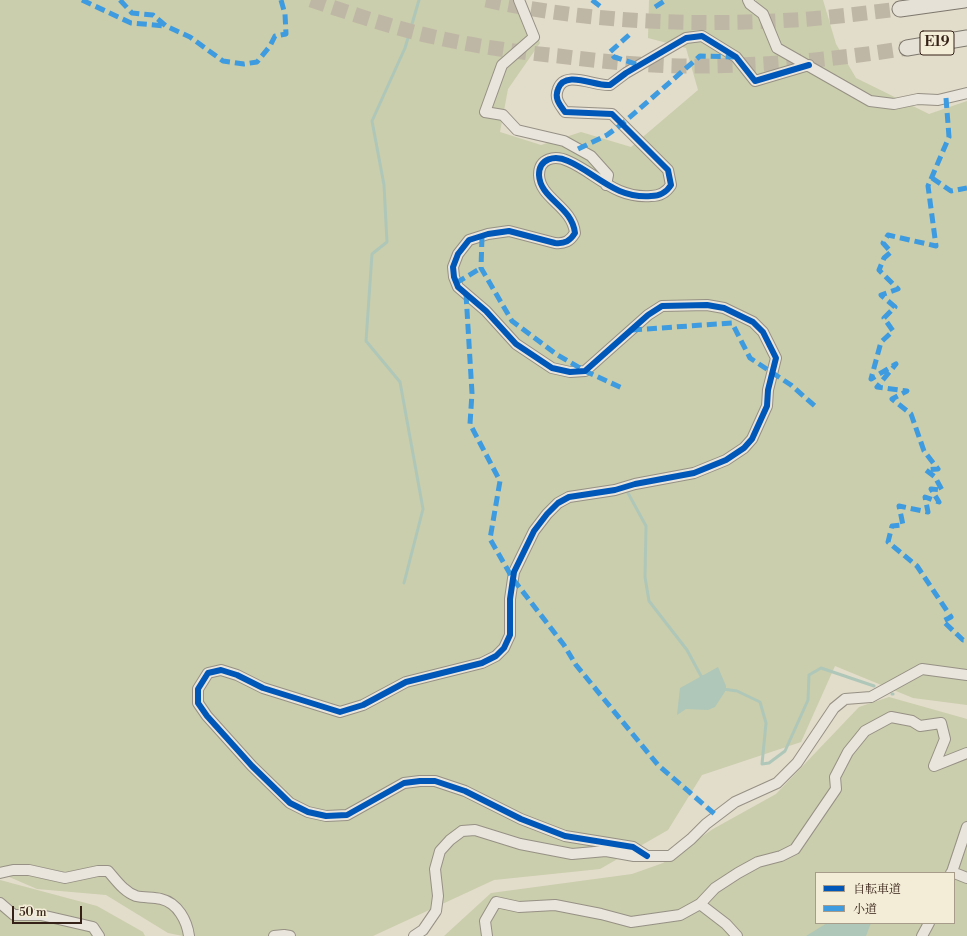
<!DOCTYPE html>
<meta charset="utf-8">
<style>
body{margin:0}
#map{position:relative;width:967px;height:936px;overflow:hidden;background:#e2dcca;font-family:"Libre Bodoni","Noto Serif JP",serif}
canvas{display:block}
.legend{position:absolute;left:815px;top:872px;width:140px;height:52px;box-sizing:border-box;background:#f3ecd6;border:1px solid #a79b8a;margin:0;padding:5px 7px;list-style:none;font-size:12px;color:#352117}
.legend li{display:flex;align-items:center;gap:8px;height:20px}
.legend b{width:20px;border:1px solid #a79b8a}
.scale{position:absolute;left:12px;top:906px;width:70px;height:18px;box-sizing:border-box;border:2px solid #352117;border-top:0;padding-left:5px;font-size:12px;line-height:14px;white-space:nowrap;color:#352117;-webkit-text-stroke:3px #f3ecd6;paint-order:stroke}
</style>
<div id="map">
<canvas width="967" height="936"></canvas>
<ul class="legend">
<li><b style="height:5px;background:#0057b8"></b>自転車道</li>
<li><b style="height:5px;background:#3e9bdf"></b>小道</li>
</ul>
<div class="scale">50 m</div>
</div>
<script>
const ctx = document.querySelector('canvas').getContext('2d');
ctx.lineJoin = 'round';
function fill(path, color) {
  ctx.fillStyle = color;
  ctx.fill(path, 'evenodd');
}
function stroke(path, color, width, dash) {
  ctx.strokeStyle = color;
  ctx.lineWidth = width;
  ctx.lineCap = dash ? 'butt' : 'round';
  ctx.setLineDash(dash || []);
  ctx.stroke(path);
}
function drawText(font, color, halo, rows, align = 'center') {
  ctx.font = font + ' "Libre Bodoni",serif';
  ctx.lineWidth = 3;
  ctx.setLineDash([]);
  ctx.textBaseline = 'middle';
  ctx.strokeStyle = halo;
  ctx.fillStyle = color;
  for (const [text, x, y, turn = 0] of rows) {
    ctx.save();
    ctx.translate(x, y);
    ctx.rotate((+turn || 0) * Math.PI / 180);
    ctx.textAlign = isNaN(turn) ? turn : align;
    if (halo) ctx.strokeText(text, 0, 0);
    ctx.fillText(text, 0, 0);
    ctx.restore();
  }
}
const green = new Path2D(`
 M0 0H523L540 43 508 89 500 132 541 145 581 132 631 147 698 90 686 48 648 38 649 0H823L836 44 856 78 929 114 967 101V705L913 698 835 666 801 742 702 775 668 830 600 869 494 880 373 936H183L168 933 106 895 37 889 0 873Z
 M889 697 967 719V936H444L491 893 632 874 663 863 713 829 776 794 859 707ZM816 873H954V923H816Z
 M0 880 97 906 143 932 145 936H0Z`);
const water = new Path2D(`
 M718 667 726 686V690L715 707 708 710 686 709 677 715 680 688Z
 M827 923H871L866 936H806Z`);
const stream = new Path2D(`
 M628 493 646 526 645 577 649 601 687 650 701 676 704 678
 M404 583 423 509 400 382 366 341 372 254 387 242 384 185 372 121 405 48 419 0
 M723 689 737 691 760 702 766 723 762 764 769 763 785 751 808 700 809 675 821 668 874 686
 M892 694H893`);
const highwayTunnel = new Path2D(`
 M311 0C353 14 396 29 439 38 479 47 519 52 559 56 607 62 656 67 705 66 773 65 840 59 907 48
 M486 0C586 22 692 26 794 20 829 18 864 13 900 9`);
const minor = new Path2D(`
 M519 0 534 37 502 65 485 112 503 115 517 130 564 141 591 156 608 175 606 185
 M748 0 750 4 763 14 777 48 870 101 894 104 918 99 938 100 967 93
 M647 856 633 847 565 836 521 819 465 791 435 781H420L404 783 347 815 326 816 308 812 290 803 252 766 207 716 198 703V689L208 673 221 670 237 675 263 688 340 712 363 705 406 682 482 663 496 656 504 648 510 635V599L514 572 534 531 547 514 558 503 569 497 615 490 635 484 694 473 726 460 744 448 752 439 767 406 768 390 776 358 763 332 753 322 724 308 707 305 662 306 648 315 585 371 570 372 552 368 516 344 486 311 458 287 454 277 453 267 458 254 469 240 488 234 509 231 555 243C565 244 570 241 575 233 572 206 540 199 539 175 539 158 555 155 568 161 596 173 615 199 651 196 659 196 666 193 671 185L668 170 612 114 565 112C560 105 554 99 558 89 565 69 596 87 610 85L626 73 686 38 702 36 736 57 755 81 809 65
 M952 872 967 827
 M0 873 13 870H29L65 878 98 871H108C116 880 124 892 136 896 144 898 153 897 161 899 178 903 187 921 189 936
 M951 873 952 872 967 878
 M0 903 14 915H41L93 927 99 936
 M700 904 715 888 738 873 758 862 781 856 795 849 836 789 835 777 848 752 865 731 891 717 912 721 920 726 941 723 945 739 934 766 967 753
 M274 936 284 935 290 936
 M414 936 423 930 436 911 438 896 435 869 440 851 450 840 462 831 475 830 520 844 572 854 606 851 634 856H670L691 839 706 824 735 802 777 783 797 763 834 708 845 699 871 697 922 669 967 675
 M487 936 485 921 496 902 519 907 555 905 601 914 631 922 680 915 700 904 726 924 737 936
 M922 936 929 923`);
const highway = new Path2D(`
 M900 9 964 0
 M907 48 967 38`);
const quiet = new Path2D(`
 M82 0 131 23 166 26
 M120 0 132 13 153 15 166 26 190 37 223 61 244 64 257 62 270 46 275 36 286 34 285 14 281 0
 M592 0 601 7
 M655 7 666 0
 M629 35 610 52 614 57 639 65
 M946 98 949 137 928 186 936 246 888 235 883 243 891 252 884 258 879 270 898 289 881 295 895 307 884 318 893 331 881 342 871 379 896 364 877 387 907 391 892 399 911 414 924 451 938 469 926 470 935 477 942 490 931 489 939 502 925 497 928 512 899 506 903 525 892 526 888 542 917 566 951 617 943 621 963 640H967
 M578 149 607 135 622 124 700 56 734 57
 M932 178 951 191 967 188
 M482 237 481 268 512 321 556 354 585 371 624 389
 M456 283 481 268
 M466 294 472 393 470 424 500 481 490 539 513 579 564 645 576 665 658 765 717 816
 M632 330 732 323 750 358 791 385 816 407`);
const cycleway = new Path2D(`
 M647 856 633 847 565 836 521 819 465 791 435 781H420L404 783 347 815 326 816 308 812 290 803 252 766 207 716 198 703V689L208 673 221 670 237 675 263 688 340 712 363 705 406 682 482 663 496 656 504 648 510 635V599L514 572 534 531 547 514 558 503 569 497 615 490 635 484 694 473 726 460 744 448 752 439 767 406 768 390 776 358 763 332 753 322 724 308 707 305 662 306 648 315 585 371 570 372 552 368 516 344 486 311 458 287 454 277 453 267 458 254 469 240 488 234 509 231 555 243C565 244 570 241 575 233 572 206 540 199 539 175 539 158 555 155 568 161 596 173 615 199 651 196 659 196 666 193 671 185L668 170 612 114 565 112C560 105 554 99 558 89 565 69 596 87 610 85L626 73 686 38 702 36 736 57 755 81 809 65`);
const shields = [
 [937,43,34]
];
const shieldNames = [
 ["E19",937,43]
];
fill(green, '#caceac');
fill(water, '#afc7b9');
stroke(stream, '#afc7b9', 3);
stroke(highwayTunnel, '#bfb7a6', 15, [15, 8]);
stroke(minor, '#969085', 12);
stroke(highway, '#7d776d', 17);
stroke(minor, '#e9e5dc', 10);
stroke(highway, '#e5e1d6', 15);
stroke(quiet, '#3e9bdf', 5, [10, 5]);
stroke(cycleway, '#0057b8', 6);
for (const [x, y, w] of shields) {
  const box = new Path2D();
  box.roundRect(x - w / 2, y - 12, w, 24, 3);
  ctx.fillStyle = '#f3ecd6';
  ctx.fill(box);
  stroke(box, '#352117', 1);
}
drawText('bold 14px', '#352117', null, shieldNames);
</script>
